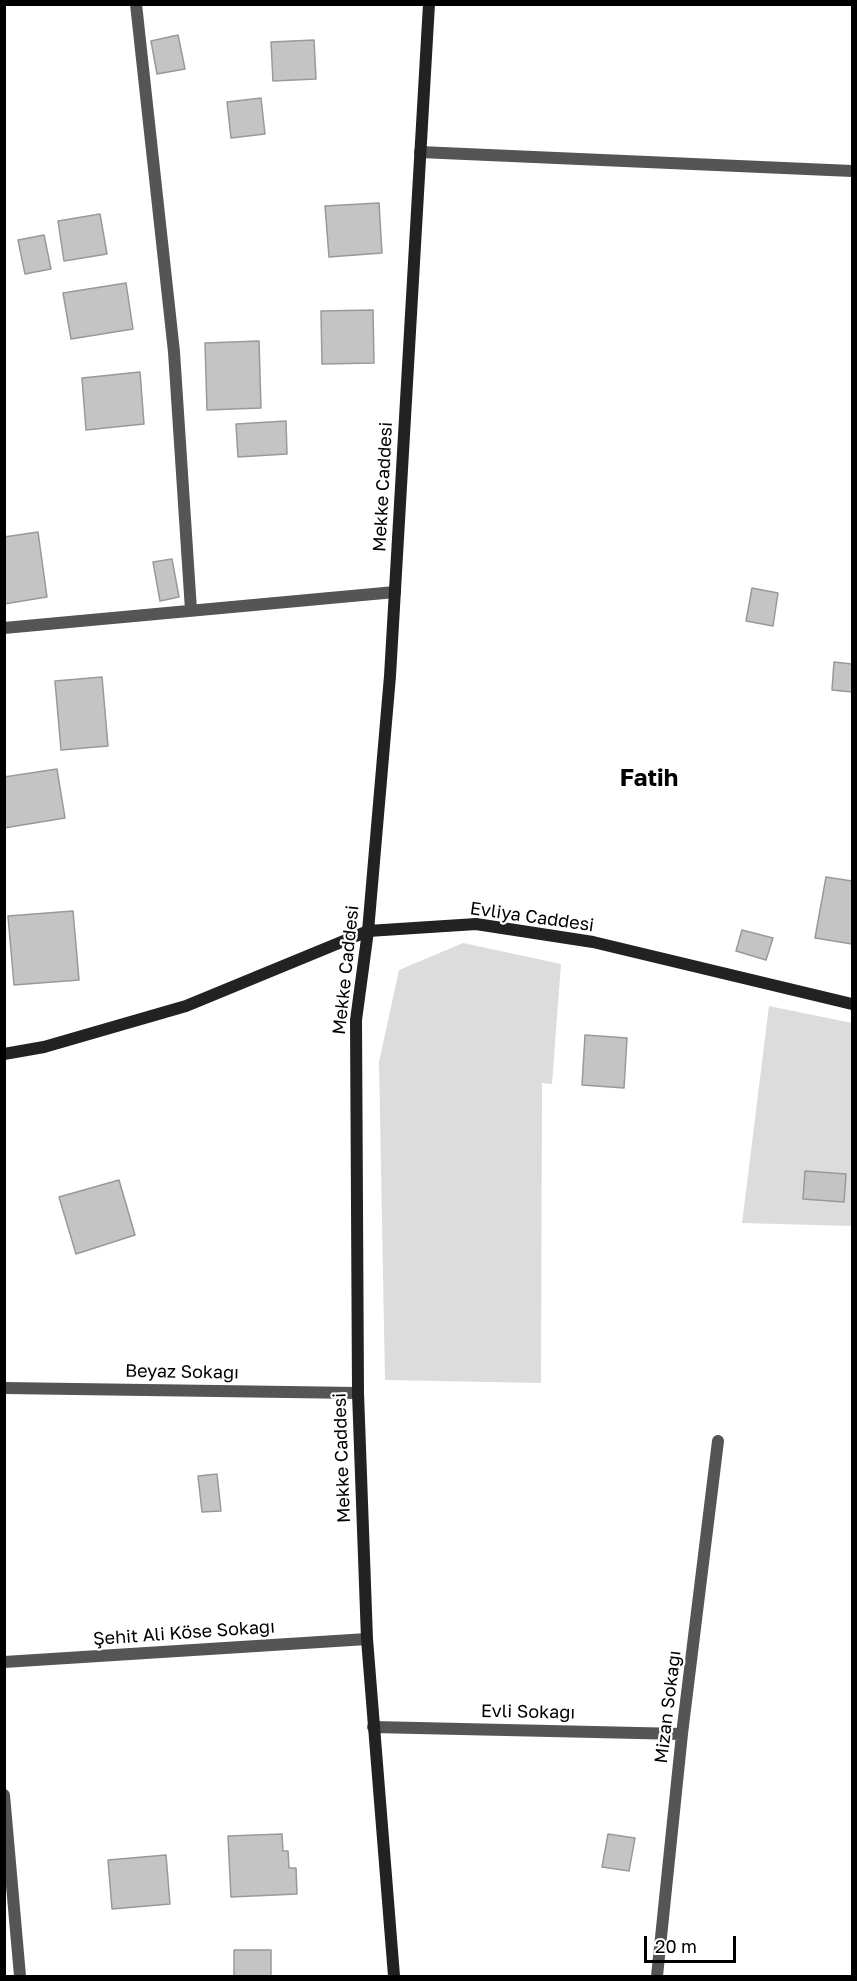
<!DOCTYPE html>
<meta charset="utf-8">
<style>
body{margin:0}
#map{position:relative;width:857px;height:1981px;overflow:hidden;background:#fff;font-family:"Golos Text",sans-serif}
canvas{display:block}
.frame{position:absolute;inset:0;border:6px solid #000;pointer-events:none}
.scale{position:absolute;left:644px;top:1936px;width:92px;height:27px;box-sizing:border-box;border:3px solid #000;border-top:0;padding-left:8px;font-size:18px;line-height:21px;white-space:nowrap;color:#000;-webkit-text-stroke:4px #fff;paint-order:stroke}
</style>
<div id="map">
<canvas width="857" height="1981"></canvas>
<div class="frame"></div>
<div class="scale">20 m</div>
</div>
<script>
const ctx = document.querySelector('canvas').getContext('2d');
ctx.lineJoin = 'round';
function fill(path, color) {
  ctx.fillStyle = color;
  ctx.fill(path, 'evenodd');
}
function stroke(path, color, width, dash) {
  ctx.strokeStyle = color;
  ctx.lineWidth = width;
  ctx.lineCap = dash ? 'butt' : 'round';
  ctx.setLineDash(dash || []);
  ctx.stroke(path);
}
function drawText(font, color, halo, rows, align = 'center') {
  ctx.font = font + ' "Golos Text",sans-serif';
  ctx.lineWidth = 4.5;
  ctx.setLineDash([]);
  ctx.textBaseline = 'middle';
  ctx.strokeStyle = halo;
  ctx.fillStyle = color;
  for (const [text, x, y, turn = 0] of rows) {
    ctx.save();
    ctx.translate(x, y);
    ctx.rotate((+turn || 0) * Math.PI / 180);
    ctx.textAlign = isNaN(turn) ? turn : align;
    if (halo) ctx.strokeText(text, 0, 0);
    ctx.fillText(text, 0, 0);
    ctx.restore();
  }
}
const green = new Path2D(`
 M463 943 561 964 552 1084 542 1083 541 1383 385 1380 379 1062 399 970Z
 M769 1006 852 1023V1226L742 1223Z`);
const building = new Path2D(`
 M178 35 185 69 157 74 151 41Z
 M314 40 316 79 273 81 271 42Z
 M261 98 265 134 231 138 227 102Z
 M379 203 382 253 329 257 325 206Z
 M100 214 107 254 64 261 58 221Z
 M44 235 51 269 25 274 18 240Z
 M126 283 133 329 71 339 63 293Z
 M373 310 374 363 322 364 321 311Z
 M259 341 261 408 207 410 205 343Z
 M140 372 144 424 86 430 82 378Z
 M286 421 287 454 238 457 236 424Z
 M38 532 47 597 4 604V537Z
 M172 559 179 597 160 601 153 562Z
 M752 588 778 593 773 626 746 621Z
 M834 662 852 664V692L832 690Z
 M102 677 108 746 61 750 55 681Z
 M57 769 65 818 4 828V777Z
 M826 877 852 881V944L815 938Z
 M73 911 79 980 14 985 8 916Z
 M742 930 773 938 766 960 736 951Z
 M585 1035 627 1038 624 1088 582 1085Z
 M805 1171 846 1174 844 1202 803 1199Z
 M119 1180 135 1235 76 1254 59 1197Z
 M217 1474 221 1511 202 1512 198 1476Z
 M282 1834 283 1851H288L289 1868H296L297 1894 231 1897 228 1836Z
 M608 1834 635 1838 629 1871 602 1867Z
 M166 1855 170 1904 112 1909 108 1860Z
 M234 1950H271V1976H234Z`);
const street = new Path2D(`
 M136 4 174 352 191 610
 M420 152 852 171
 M4 628 395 592
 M4 1388 358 1393
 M4 1662 367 1639
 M373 1727 682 1734
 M4 1795 20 1976
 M657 1976 682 1734 718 1441`);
const secondary = new Path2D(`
 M4 1054 44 1047 186 1006 368 931 476 924 593 942 852 1004
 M394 1976 367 1639 358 1393 356 1020 368 931 390 676 429 4`);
const streetNames = [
 ["Mekke Caddesi",383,487,-87],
 ["Evliya Caddesi",532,917,8],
 ["Mekke Caddesi",346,970,-84],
 ["Beyaz Sokağı",182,1372,1],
 ["Mekke Caddesi",342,1458,-92],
 ["Şehit Ali Köse Sokağı",184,1633,-4],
 ["Mizan Sokağı",668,1707,-83],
 ["Evli Sokağı",528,1712,1]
];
const districtNames = [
 ["Fatih",649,778]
];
fill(green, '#dcdcdc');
fill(building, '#c4c4c4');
stroke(building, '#999', 1.5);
stroke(street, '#555', 12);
stroke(secondary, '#222', 12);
drawText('18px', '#000', '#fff', streetNames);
drawText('bold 24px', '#000', '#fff', districtNames);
</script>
